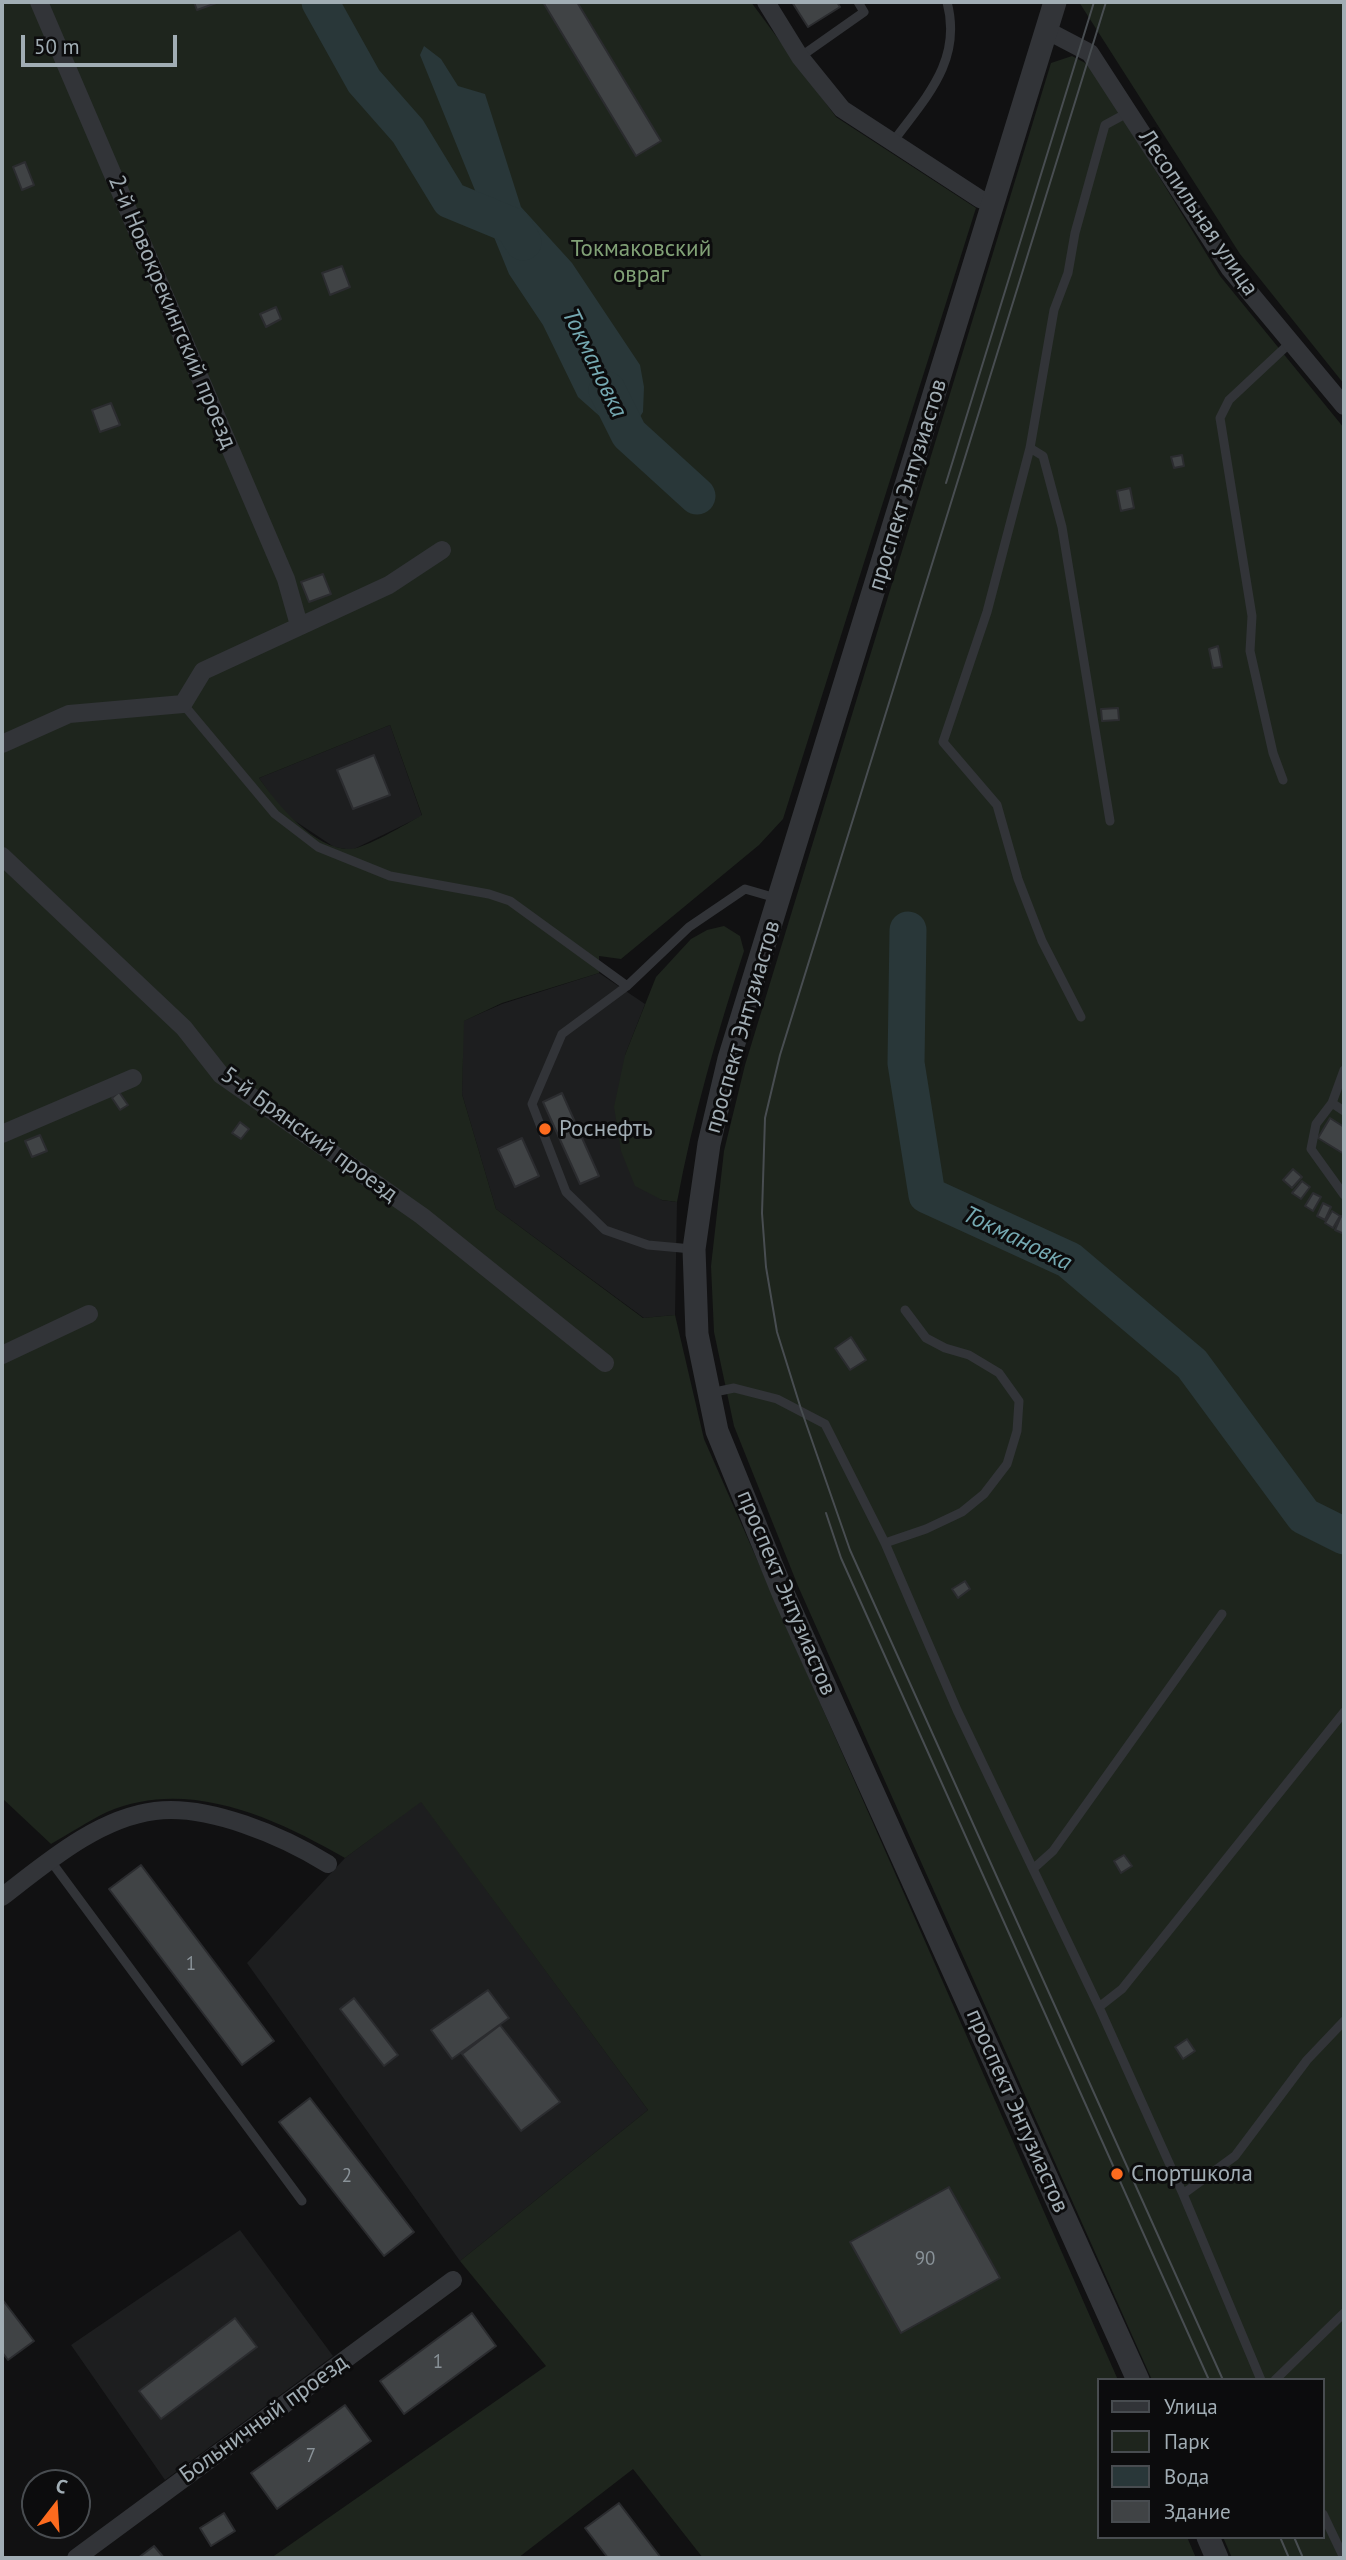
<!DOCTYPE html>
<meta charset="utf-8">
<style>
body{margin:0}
#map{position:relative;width:1346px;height:2560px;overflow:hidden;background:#111112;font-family:"PT Sans",sans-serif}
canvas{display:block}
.frame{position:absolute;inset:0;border:4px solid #a1adb4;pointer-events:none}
.legend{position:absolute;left:1097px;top:2378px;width:228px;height:161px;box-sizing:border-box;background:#0c0c0d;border:2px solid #484c50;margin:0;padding:9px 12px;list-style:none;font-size:21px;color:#a1adb4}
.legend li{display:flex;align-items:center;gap:14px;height:35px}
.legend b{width:35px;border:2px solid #484c50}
.north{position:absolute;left:21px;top:2469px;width:70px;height:70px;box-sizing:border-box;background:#0c0c0d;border:2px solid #484c50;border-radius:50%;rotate:17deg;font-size:19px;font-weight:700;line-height:28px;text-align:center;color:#a1adb4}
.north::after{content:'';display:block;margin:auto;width:24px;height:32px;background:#fd6b1e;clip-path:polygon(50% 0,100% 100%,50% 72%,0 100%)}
.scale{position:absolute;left:21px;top:35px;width:156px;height:32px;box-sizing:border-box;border:4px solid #a1adb4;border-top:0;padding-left:9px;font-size:21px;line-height:24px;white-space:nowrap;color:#a1adb4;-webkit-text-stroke:5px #0c0c0d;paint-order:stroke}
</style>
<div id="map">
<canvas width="1346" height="2560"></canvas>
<div class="frame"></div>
<ul class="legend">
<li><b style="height:9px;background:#323438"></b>Улица</li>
<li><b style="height:19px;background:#1e251d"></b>Парк</li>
<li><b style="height:19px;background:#293739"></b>Вода</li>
<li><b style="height:19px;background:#404345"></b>Здание</li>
</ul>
<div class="north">С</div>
<div class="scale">50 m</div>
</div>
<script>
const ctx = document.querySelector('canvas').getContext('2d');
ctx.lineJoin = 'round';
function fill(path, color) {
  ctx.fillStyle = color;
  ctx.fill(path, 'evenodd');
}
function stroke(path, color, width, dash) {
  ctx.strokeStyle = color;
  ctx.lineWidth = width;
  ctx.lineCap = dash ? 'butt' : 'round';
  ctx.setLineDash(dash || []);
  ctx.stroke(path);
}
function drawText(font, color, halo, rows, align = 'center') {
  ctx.font = font + ' "PT Sans",sans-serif';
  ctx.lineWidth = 6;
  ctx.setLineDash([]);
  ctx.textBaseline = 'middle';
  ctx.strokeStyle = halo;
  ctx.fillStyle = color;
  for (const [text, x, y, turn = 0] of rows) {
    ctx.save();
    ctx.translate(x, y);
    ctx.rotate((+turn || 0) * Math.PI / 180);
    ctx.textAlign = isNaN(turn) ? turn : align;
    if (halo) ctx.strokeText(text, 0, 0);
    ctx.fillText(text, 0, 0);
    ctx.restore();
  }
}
const built = new Path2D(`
 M390 725 422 816 352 850 334 847 283 813 259 778Z
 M599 973 645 1004 625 1055 661 1200 677 1202 675 1315 644 1318 496 1209 462 1094 463 1021 502 1004Z
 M421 1801 648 2110 460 2261 247 1963 345 1858Z
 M240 2230 333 2356 165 2480 71 2345Z`);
const green = new Path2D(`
 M2 2H751L836 117 976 208 783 819 759 845 621 959 599 956V973L502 1003 464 1021 462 1094 496 1209 643 1318 675 1315 704 1439 1118 2380H1099V2537H1187L1196 2558H703L633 2469 518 2558H271L546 2366 460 2261 648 2110 421 1802 345 1858C275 1818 188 1777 107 1812 88 1821 69 1834 51 1844L2 1798ZM390 725 422 815C408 823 363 850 349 849 314 849 277 804 259 778Z
 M1079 2H1344V384L1240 254Z
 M1072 56 1089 65 1098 77 1220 276 1344 428V2558H1232L1223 2537H1323V2380H1152L798 1586 734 1426 714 1332 711 1266 724 1151 745 1065 1051 63Z
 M724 926 740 936 744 951C717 1034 693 1116 677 1202L662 1200 635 1186 621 1151 614 1107 625 1055 656 977 691 939 707 930Z`);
const water = new Path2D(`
 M424 46 441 59 458 86 485 94 521 207 572 263 640 365 644 387 643 412 629 434 616 436 604 420 578 397 543 325 509 274 420 55Z`);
const river = new Path2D(`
 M320 2 364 81 408 131 450 200 513 226 523 242
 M607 390 629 434 697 496
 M908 930 906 1063 927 1195 1069 1260 1192 1364 1304 1516 1344 1536`);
const building = new Path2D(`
 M194 2H219L197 10Z
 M543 2H577L661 141 636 156Z
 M792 2H837L840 7 808 27Z
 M25 162 34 185 22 190 13 167Z
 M342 266 350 287 330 295 322 273Z
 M276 307 281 319 266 327 260 314Z
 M111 403 120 425 100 432 92 410Z
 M1182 455 1184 466 1174 468 1171 457Z
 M1130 488 1134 508 1121 511 1117 491Z
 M323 574 331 594 309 602 301 582Z
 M1218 646 1222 667 1213 668 1209 649Z
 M1118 708 1119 720 1102 721 1101 709Z
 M374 755 390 795 353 809 337 770Z
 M119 1092 128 1105 120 1110 112 1098Z
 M562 1093 599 1176 580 1184 543 1102Z
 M1330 1118 1344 1127V1154L1318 1138Z
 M240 1122 249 1129 241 1139 232 1133Z
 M40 1135 47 1151 32 1157 25 1141Z
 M522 1138 539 1176 515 1187 498 1149Z
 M1293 1169 1302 1177 1292 1188 1283 1180Z
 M1302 1181 1310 1187 1301 1199 1292 1193Z
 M1313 1193 1321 1197 1313 1211 1305 1206Z
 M1323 1203 1331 1207 1325 1220 1317 1216Z
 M1332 1211 1340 1216 1333 1228 1325 1223Z
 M1341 1216 1344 1217V1234L1335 1230Z
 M851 1337 866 1360 850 1370 835 1348Z
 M965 1581 970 1589 958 1598 952 1589Z
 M1124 1855 1132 1866 1121 1873 1114 1861Z
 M141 1865 274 2041 242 2065 109 1889Z
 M488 1990 509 2018 452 2059 431 2030Z
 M354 1998 398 2055 384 2066 340 2009Z
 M500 2025 560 2102 521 2131 462 2054Z
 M1187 2039 1195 2051 1183 2059 1175 2047Z
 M310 2098 414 2232 384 2256 279 2122Z
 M949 2187 1000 2278 901 2333 850 2242Z
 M2 2299 34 2341 8 2360 2 2352Z
 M472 2313 496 2346 404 2414 380 2381Z
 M235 2318 257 2347 161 2419 139 2391Z
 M345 2405 371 2441 277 2509 251 2473Z
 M619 2503 661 2558H608L585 2528Z
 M224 2513 235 2531 211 2546 200 2528Z
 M154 2546 164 2558H138Z`);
const service = new Path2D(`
 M800 57 864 12 858 2
 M892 143C924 99 963 62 947 2
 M1030 448 1043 456 1062 527 1110 821
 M183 704 275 814 318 847 390 876 489 894 510 901 627 986
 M1283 780 1273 753 1250 651 1252 616 1220 418 1229 400 1291 342
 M1081 1017 1042 941 1018 879 997 805 943 742 987 612 1030 448 1054 310 1068 273 1075 233 1105 125 1129 112
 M1344 1070 1332 1103 1316 1124 1311 1149 1344 1195
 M1332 1103 1344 1111
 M692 1249 648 1245 605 1230 566 1192 532 1104 562 1034 627 986 689 927 745 889 776 898
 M905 1310 926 1338 945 1348 969 1355 999 1373 1019 1401 1017 1431 1007 1464 984 1494 962 1512 926 1529 885 1543 957 1710 1099 2007 1183 2194 1261 2380
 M710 1393 734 1388 777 1399 825 1424 885 1543
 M50 1860 302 2201
 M1033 1869 1053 1851 1222 1614
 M1099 2007 1122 1989 1344 1712
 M1183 2194 1235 2156 1307 2060 1344 2021
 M1275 2380 1344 2313
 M1323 2514 1344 2558`);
const minor = new Path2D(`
 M39 2 286 579 299 625
 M766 2 800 57 842 109 980 199 994 204
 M1046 30 1090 53 1230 269 1344 406
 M2 744 69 714 183 704 203 671 389 585 442 550
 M2 856 184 1028 221 1075 422 1216 605 1363
 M2 1134 133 1078
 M2 1355 89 1314
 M2 1897C46 1863 98 1818 155 1811 208 1804 283 1836 328 1864
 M76 2558 453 2280`);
const tertiary = new Path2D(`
 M1055 2 729 1059 709 1144 694 1249 697 1334 717 1431 783 1593 1138 2380
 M1208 2537 1217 2558`);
const tram = new Path2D(`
 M1106 2 780 1055 765 1118 762 1213 766 1267 777 1332 801 1409 850 1550 1223 2380
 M946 483 1094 2
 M826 1513 841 1558 1209 2380
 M1280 2537 1289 2558
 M1294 2537 1303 2558`);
const markers = [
 [545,1129,7,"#fd6b1e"],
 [1117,2174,7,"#fd6b1e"]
];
const numberNames = [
 ["1",191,1965],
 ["2",347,2177],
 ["90",925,2260],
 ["1",438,2363],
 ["7",311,2457]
];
const streetNames = [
 ["Лесопильная улица",1198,213,56],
 ["2-й Новокрекингский проезд",172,312,67],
 ["проспект Энтузиастов",908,485,-73],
 ["проспект Энтузиастов",743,1027,-74],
 ["5-й Брянский проезд",309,1135,36],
 ["проспект Энтузиастов",786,1593,67],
 ["проспект Энтузиастов",1017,2111,66],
 ["Больничный проезд",264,2419,-36]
];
const parkNames = [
 ["Токмаковский",641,249],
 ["овраг",641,275]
];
const poiNames = [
 ["Роснефть",559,1129],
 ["Спортшкола",1131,2174]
];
const waterNames = [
 ["Токмановка",594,363,64],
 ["Токмановка",1017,1239,26]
];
fill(built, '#1d1e1f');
fill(green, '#1e251d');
fill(water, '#293739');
stroke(river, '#293739', 37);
fill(building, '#404345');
stroke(building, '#2b2c2f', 2);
stroke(service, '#323438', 9);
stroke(minor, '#323438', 18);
stroke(tertiary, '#323438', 23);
stroke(tram, '#484d51', 2);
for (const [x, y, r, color] of markers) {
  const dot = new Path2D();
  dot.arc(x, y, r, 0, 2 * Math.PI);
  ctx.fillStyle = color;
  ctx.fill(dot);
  stroke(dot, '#0c0c0d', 2.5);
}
drawText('19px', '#899298', null, numberNames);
drawText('23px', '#a1adb4', '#0c0c0d', streetNames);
drawText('23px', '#81a176', '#0c0c0d', parkNames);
drawText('23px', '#a1adb4', '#0c0c0d', poiNames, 'left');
drawText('italic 24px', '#75a9b2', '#0c0c0d', waterNames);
</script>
